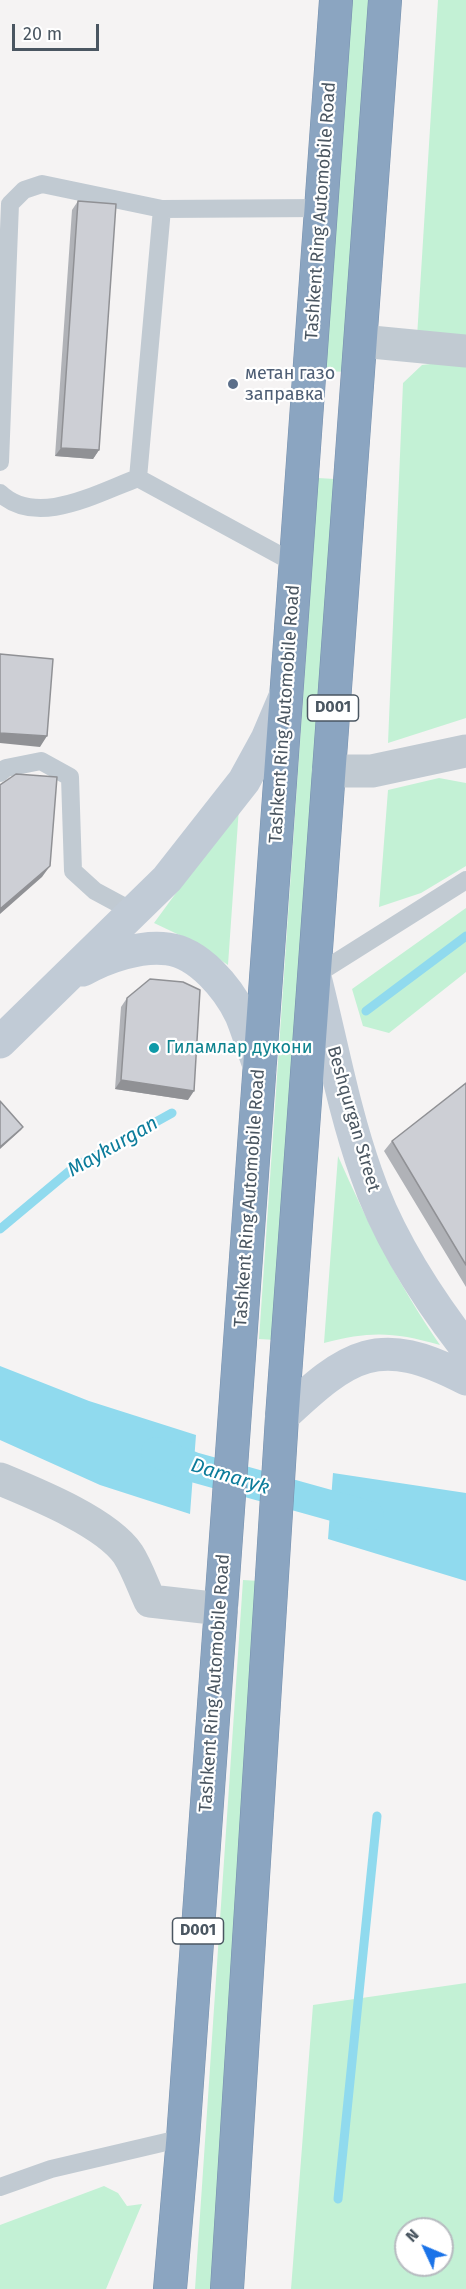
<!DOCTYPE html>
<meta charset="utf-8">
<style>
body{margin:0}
#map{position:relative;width:466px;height:2289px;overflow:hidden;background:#f5f3f3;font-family:"Fira Sans",sans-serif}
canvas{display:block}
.north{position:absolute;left:394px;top:2217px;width:60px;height:60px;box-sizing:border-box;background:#fff;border:2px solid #b7bbc0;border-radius:50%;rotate:314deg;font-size:16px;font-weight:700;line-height:24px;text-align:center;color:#4a5661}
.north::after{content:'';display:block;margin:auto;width:21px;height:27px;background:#1a73e8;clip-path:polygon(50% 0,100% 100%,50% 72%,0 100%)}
.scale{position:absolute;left:12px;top:24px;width:87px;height:27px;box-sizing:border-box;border:3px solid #4a5661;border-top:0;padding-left:8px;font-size:18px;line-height:21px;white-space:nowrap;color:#4a5661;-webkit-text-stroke:4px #fff;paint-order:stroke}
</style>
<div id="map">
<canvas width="466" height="2289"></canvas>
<div class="north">N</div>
<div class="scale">20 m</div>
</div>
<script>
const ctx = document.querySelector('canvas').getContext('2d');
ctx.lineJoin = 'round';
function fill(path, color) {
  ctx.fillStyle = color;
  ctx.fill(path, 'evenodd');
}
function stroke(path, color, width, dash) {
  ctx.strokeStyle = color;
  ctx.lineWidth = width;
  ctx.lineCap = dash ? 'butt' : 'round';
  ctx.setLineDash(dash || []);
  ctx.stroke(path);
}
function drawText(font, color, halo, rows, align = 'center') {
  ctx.font = font + ' "Fira Sans",sans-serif';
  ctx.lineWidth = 4.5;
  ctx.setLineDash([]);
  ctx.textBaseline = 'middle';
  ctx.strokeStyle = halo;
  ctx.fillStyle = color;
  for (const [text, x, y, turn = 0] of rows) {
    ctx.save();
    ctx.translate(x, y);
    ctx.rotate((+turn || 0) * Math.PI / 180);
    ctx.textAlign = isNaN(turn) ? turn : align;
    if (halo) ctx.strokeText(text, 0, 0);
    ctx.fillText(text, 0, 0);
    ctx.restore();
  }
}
const green = new Path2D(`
 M351 0H374L348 372 325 371Z
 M438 0H466V339L417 337Z
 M446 362 466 363V718L388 743 403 383 422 365Z
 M318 478 335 479 276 1340 259 1339Z
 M439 778 466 783V866L421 893 379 907 388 790Z
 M239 807 228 965 192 941 154 923Z
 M466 908V972L389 1033 363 1026 352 989Z
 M338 1156C369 1226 397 1282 440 1345 393 1332 371 1331 324 1343Z
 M243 1580 260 1581 213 2289H195Z
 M466 1983V2289H291L313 2005ZM406 2229H442V2265H406Z
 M104 2186 118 2193 127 2206 142 2204 106 2289H0V2225Z`);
const water = new Path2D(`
 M0 1366 89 1401 196 1435 190 1514 100 1485 0 1440Z
 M333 1473 466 1493V1581L328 1539Z`);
const stream = new Path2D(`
 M366 1011 466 936
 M0 1229 73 1168 172 1113
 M338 2199 377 1816`);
const canal = new Path2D(`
 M156 1452 193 1467 369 1516`);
const lane = new Path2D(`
 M0 462 10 204 24 190 42 184 162 209
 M0 493C37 528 97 493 138 478
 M296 564 138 478 162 209 321 208
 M0 773 6 768 41 761 70 777 73 871 95 891 134 912
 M314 976 466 880
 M0 2187 51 2169 183 2138`);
const street = new Path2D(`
 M361 341 466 351
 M329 771H372L466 751
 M0 1479C36 1494 106 1522 128 1554 137 1568 143 1586 150 1601L221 1609`);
const secondary = new Path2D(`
 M83 970C106 957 141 945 168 949 199 953 228 988 241 1015 248 1032 253 1050 260 1068
 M316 981C332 1045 344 1111 366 1173 387 1235 426 1296 466 1348
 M0 1042 167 879 244 781 267 739 284 699
 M282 1417C349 1354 378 1333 466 1379`);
const highway = new Path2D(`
 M170 2289 183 2138 336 0
 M227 2289 282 1417 385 0`);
const wall = new Path2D(`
 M78 201 99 450 93 459 55 456 72 210Z
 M127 998 188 1100 115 1089 121 1007Z
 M466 1083V1287L384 1151 392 1141Z`);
const shadedWall = new Path2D(`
 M61 448 99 450 93 459 55 456Z
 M0 733 47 736 40 747 0 743Z
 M50 866 42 877 0 914V909Z
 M121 1080 194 1091 188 1100 115 1089Z
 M23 1127 21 1130 0 1149V1147Z`);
const building = new Path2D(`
 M78 201 116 204 99 450 61 448Z
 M0 654 53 659 47 736 0 733Z
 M16 774 57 777 50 866 0 909V785Z
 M150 979 183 982 200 990 194 1091 121 1080 127 998Z
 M466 1083V1265L392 1141Z
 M0 1101 23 1127 0 1147Z`);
const markers = [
 [233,384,6,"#5c6f8a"],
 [154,1048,6,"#0f9aa8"]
];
const shields = [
 [333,708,51],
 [198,1931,51]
];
const shieldNames = [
 ["D001",333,708],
 ["D001",198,1931]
];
const streetNames = [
 ["Tashkent Ring Automobile Road",321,211,-86],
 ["Tashkent Ring Automobile Road",285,714,-86],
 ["Beshqurgan Street",353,1119,74],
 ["Tashkent Ring Automobile Road",250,1198,-86],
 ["Tashkent Ring Automobile Road",215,1683,-86]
];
const serviceNames = [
 ["метан газо",245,374],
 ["заправка",245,395]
];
const cultureNames = [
 ["Гиламлар дукони",166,1048]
];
const waterNames = [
 ["Maykurgan",113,1147,-30],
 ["Damaryk",230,1477,17]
];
fill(green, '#c3f1d5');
fill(water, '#90daee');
stroke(stream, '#90daee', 9);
stroke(canal, '#90daee', 30);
stroke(highway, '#7690ad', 34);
stroke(lane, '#c1cad2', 18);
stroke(street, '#c1cad2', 33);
stroke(secondary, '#c1cbd6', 33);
stroke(highway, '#8ba5c1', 33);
fill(wall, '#b0b2b7');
fill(shadedWall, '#909195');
fill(building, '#cdcfd5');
stroke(building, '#909195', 1.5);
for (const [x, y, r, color] of markers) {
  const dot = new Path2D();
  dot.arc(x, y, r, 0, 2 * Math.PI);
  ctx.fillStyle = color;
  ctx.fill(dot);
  stroke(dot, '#fff', 2);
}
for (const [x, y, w] of shields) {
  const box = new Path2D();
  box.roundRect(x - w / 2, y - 13, w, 26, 4.5);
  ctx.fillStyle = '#fff';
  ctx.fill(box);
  stroke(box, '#4a5661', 1.5);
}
drawText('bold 16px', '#4a5661', null, shieldNames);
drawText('18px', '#4a5661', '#fff', streetNames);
drawText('18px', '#4e5e75', '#fff', serviceNames, 'left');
drawText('18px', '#0d838f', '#fff', cultureNames, 'left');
drawText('italic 20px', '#0c7c9b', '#fff', waterNames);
</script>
